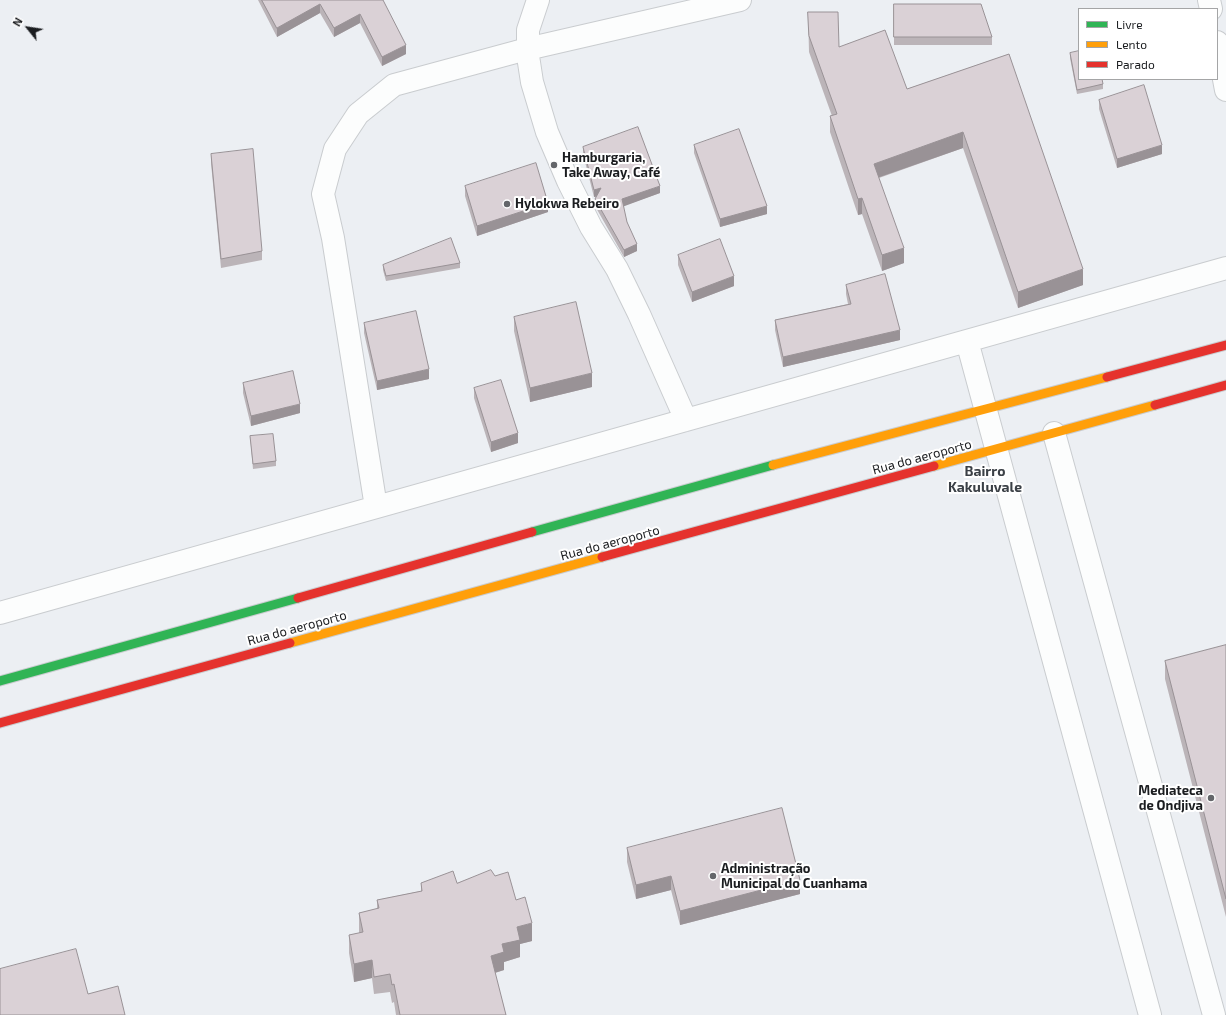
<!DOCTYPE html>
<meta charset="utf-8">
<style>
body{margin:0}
#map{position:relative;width:1226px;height:1015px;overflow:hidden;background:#eceff3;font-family:"Exo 2",sans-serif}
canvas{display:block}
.legend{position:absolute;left:1078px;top:8px;width:140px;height:72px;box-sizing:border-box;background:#fff;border:1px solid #a4a5a6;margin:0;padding:5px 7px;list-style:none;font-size:12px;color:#1b1d20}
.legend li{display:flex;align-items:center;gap:8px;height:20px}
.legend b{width:20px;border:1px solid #a4a5a6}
.north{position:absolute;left:8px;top:8px;width:40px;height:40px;-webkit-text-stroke:3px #fff;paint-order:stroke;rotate:300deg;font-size:11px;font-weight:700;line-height:16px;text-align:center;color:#1b1d20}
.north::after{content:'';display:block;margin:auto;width:14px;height:18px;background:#1b1d20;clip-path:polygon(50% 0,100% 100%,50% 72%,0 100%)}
</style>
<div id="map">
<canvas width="1226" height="1015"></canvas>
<ul class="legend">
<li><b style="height:5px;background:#30b455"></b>Livre</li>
<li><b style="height:5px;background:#ff9f0a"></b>Lento</li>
<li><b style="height:5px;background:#e5322d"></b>Parado</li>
</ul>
<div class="north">N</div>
</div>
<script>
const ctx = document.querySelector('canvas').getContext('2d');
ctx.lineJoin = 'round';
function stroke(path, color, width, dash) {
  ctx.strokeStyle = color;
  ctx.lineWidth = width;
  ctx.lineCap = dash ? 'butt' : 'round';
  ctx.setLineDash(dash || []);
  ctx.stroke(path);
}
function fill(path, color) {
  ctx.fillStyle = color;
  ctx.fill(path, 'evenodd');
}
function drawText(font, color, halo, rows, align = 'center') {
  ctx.font = font + ' "Exo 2",sans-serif';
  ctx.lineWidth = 4;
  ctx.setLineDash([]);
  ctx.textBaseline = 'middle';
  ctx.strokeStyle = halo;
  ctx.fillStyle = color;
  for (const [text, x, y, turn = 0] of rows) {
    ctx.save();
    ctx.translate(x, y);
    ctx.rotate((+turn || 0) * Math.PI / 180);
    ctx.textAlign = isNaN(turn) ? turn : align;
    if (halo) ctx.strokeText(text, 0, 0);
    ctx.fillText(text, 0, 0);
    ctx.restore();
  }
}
const street = new Path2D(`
 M538 0 528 30V56L532 82 547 132 568 181 591 227 617 269 639 314 686 420
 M1209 0 1211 9
 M1217 42 1226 90
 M967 341 1150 1015
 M1054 433 1214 1015
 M376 507 333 238 323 194 335 149 358 114 394 85 527 49 740 0
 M0 613 1226 268`);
const fast = new Path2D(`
 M532 532 773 465
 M0 681 298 598`);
const slow = new Path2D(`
 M773 465 1107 377
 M934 466 1155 405
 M290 643 602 557`);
const jam = new Path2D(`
 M1107 377 1226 345
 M1155 405 1226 385
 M602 557 934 466
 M298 598 532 532
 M0 723 290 643`);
const wall = new Path2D(`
 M258 0H383L406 54 382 66 360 23 334 37 320 13 277 37Z
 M894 4 992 37V45H894Z
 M808 12 839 47 907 89 1009 54 1083 285 1018 308 963 148 879 178 904 263 882 271 862 214 858 215 830 132V116H832L809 52Z
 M1070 53 1103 84V89L1077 94 1070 58Z
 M1099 100 1162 154 1117 168 1099 109Z
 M694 145 767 214 720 227 694 153Z
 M583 147 660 193 623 206 627 222 637 251 624 257 595 206V199L596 197H594L583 154Z
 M211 154 262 251V260L221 268 211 163Z
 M465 186 548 212 477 236 465 196Z
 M678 255 734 286 692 302 678 265Z
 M460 263V268L386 281 383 270V265Z
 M846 285 900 340 783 367 775 330V320L848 304 846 294Z
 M514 317 592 387 530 402 514 331Z
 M364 323 429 379 377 390 364 333Z
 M243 383 300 413 251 426 243 393Z
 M474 388 518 443 491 452 474 398Z
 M250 436 276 461V466L253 469Z
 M1226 645V917L1165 679V661Z
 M627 848 800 894 680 925 671 890 636 899 627 862Z
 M495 876 516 900 532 941 520 944V957L504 962V970L495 973 506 1015H396L394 1002 392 1003 390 992 374 994 372 978 354 982 349 953V935L359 933V913L377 909V900L421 891V883H457Z`);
const shadedWall = new Path2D(`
 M320 4V13L277 37V28Z
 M360 14V23L334 37V28Z
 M406 45V54L382 66V57Z
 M963 132V148L874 179V164Z
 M1162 145V154L1117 168V159Z
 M660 186V193L622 207V199Z
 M601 188V195L594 197V190Z
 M862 198V214L858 215V199Z
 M548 203V212L477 236V226Z
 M767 206V214L720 227V219Z
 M637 244V251L624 257V250Z
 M904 248V263L882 271V255Z
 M1083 269V285L1018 308V292Z
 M734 276V286L692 302V292Z
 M900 330V340L783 367V357Z
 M429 369V379L377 390V381Z
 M592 373V387L530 402V388Z
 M300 404V413L251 426V416Z
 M518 433V443L491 452V442Z
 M671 876V890L636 899V885Z
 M800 880V894L680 925V911Z
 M532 923V941L520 944V957L504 962V970L491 974V956L502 944 517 927Z
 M372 960V978L354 982V964Z`);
const building = new Path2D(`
 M262 0H383L406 45 382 57 360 14 334 28 320 4 277 28Z
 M894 4H981L992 37H894Z
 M808 12H838L839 47 885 30 907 89 1009 54 1083 269 1018 292 963 132 874 164 904 248 882 255 862 198 858 199 830 116 837 114 809 36Z
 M1079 51V79H1102L1103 84 1077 90 1070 53Z
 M1144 85 1162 145 1117 159 1099 100Z
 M638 127 660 186 622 199 627 222 637 244 624 250 595 199 601 188 594 190 583 147Z
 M739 129 767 206 720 219 694 145Z
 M253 149 262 251 221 259 211 154Z
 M536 163 548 203 477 226 465 186Z
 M451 238 460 263 386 276 383 265Z
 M720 239 734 276 692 292 678 255Z
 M885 274 900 330 783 357 775 320 851 304 846 285Z
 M576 302 592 373 530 388 514 317Z
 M416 311 429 369 377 381 364 323Z
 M293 371 300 404 251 416 243 383Z
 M501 380 518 433 491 442 474 388Z
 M273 434 276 461 253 464 250 436Z
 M1226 645V899L1165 661Z
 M782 808 800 880 680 911 671 876 636 885 627 848Z
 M491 870 495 876 508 872 516 900 525 897 532 923 517 927 520 940 502 944 504 952 491 956 506 1015H400L394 984 392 985 390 974 374 977 372 960 354 964 349 935 363 932 359 913 379 908 377 900 422 891 421 883 453 871 457 883Z
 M76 949 88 994 118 986 125 1015H0V969Z`);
const markers = [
 [554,165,4,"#64666a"],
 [507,204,4,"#64666a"],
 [1211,798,4,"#64666a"],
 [713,876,4,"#64666a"]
];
const poiNames = [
 ["Hamburgaria,",562,158],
 ["Take Away, Café",562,173],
 ["Hylokwa Rebeiro",515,204],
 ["Mediateca",1203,791,"right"],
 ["de Ondjiva",1203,806,"right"],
 ["Administração",721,869],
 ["Municipal do Cuanhama",721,884]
];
const streetNames = [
 ["Rua do aeroporto",922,457,-15],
 ["Rua do aeroporto",610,543,-15],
 ["Rua do aeroporto",297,628,-15]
];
const neighbourhoodNames = [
 ["Bairro",985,471],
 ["Kakuluvale",985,487]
];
stroke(street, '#c9cccf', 24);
stroke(fast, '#c9cccf', 11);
stroke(slow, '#c9cccf', 11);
stroke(jam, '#c9cccf', 11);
stroke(street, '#fcfdfd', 22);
stroke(fast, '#30b455', 9);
stroke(slow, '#ff9f0a', 9);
stroke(jam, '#e5322d', 9);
fill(wall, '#bbb4b8');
fill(shadedWall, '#999296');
fill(building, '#dad1d6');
stroke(building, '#999296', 1);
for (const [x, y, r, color] of markers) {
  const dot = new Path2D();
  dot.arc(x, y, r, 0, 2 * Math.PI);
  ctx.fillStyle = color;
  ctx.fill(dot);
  stroke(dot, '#fff', 1.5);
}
drawText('bold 13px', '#1b1d20', '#fff', poiNames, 'left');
drawText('13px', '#1b1d20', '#fff', streetNames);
drawText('bold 14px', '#3b4046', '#fff', neighbourhoodNames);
</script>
